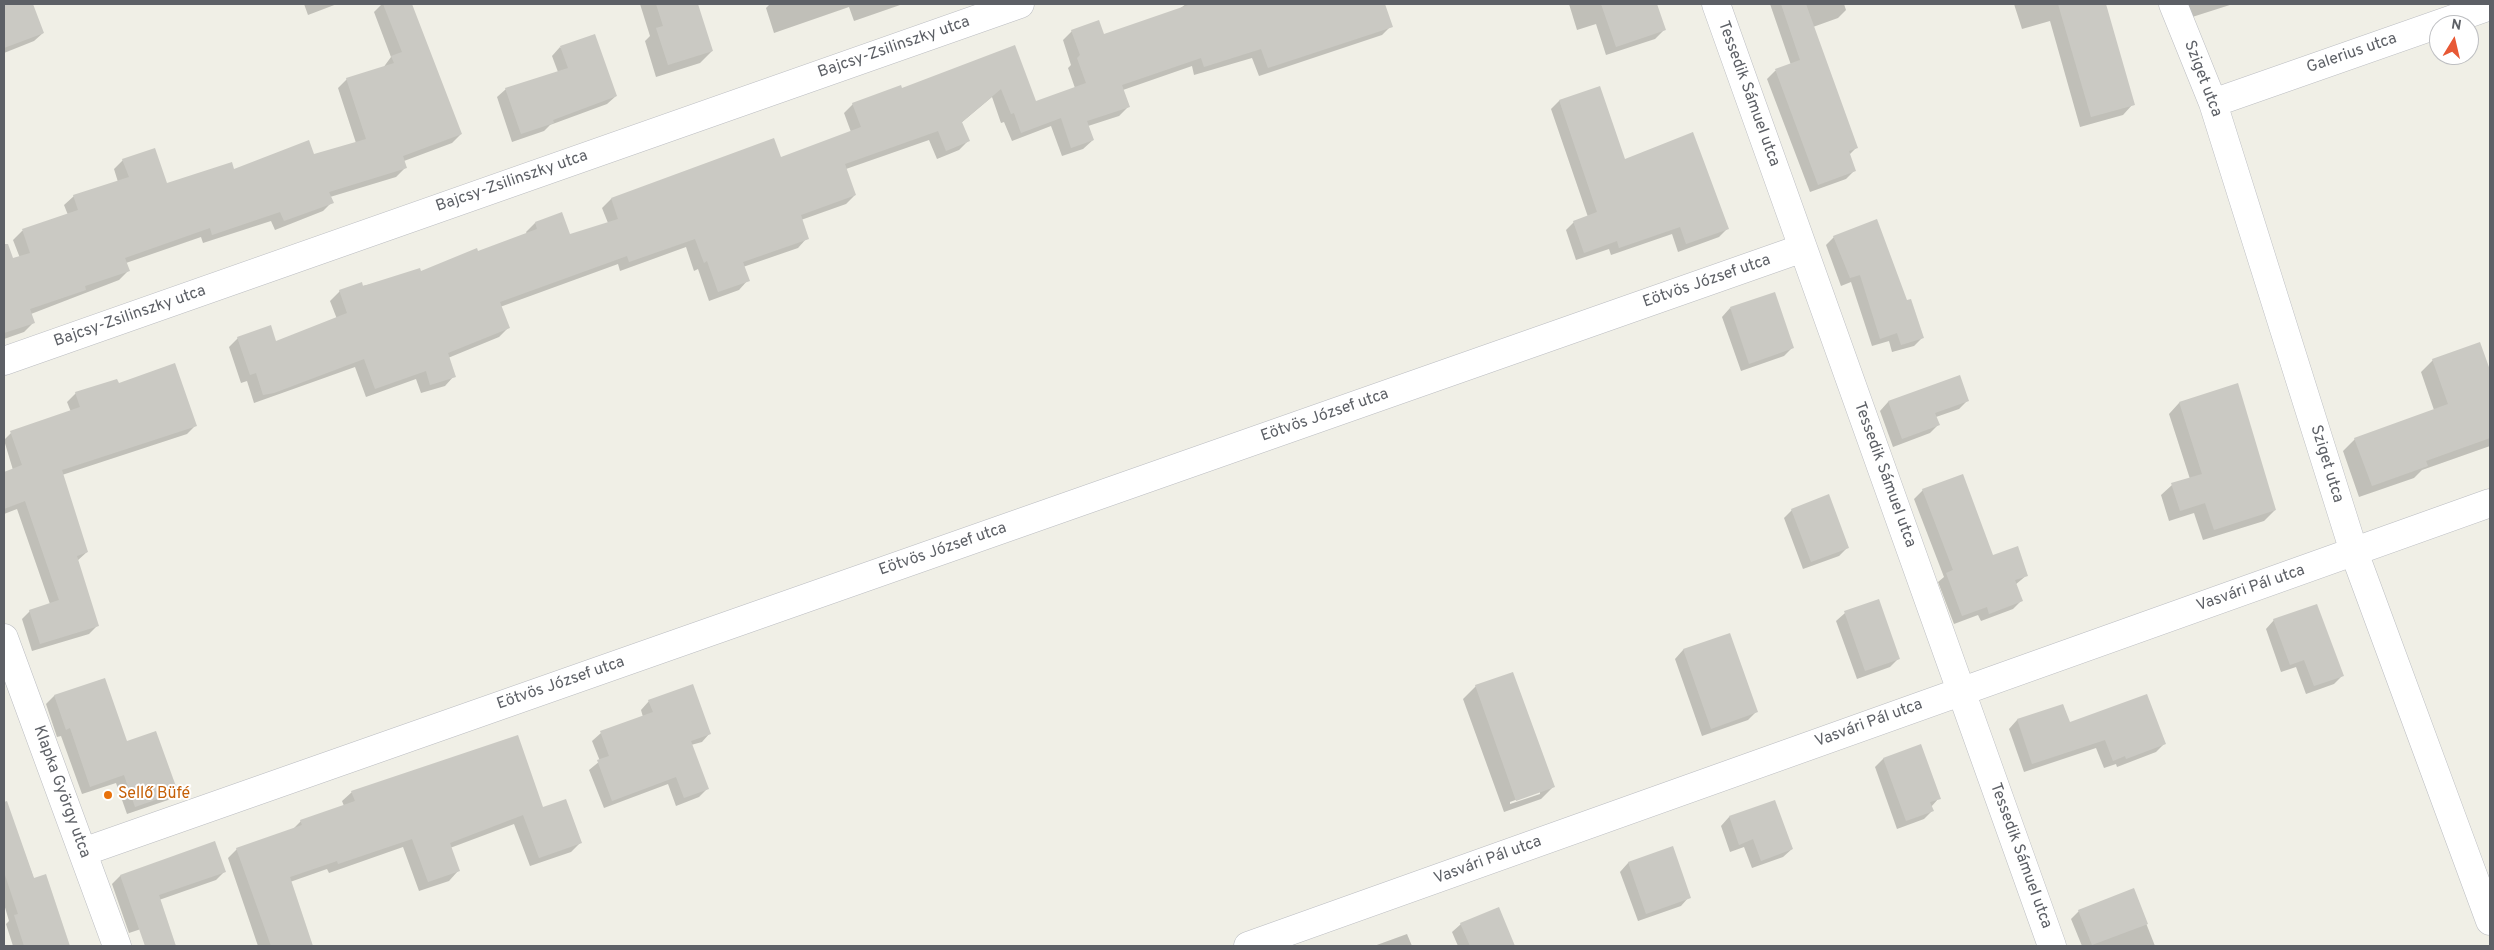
<!DOCTYPE html>
<meta charset="utf-8">
<style>
body{margin:0}
#map{position:relative;width:2494px;height:950px;overflow:hidden;background:#f0efe6;font-family:Overpass,sans-serif}
canvas{display:block}
.frame{position:absolute;inset:0;border:5px solid #5d6066;pointer-events:none}
.north{position:absolute;left:2429px;top:15px;width:50px;height:50px;box-sizing:border-box;background:#fff;border:1px solid #bebfc2;border-radius:50%;rotate:9deg;font-size:14px;font-weight:700;line-height:20px;text-align:center;color:#5d6066}
.north::after{content:'';display:block;margin:auto;width:18px;height:22px;background:#e75835;clip-path:polygon(50% 0,100% 100%,50% 72%,0 100%)}
</style>
<div id="map">
<canvas width="2494" height="950"></canvas>
<div class="frame"></div>
<div class="north">N</div>
</div>
<script>
const ctx = document.querySelector('canvas').getContext('2d');
ctx.lineJoin = 'round';
function fill(path, color) {
  ctx.fillStyle = color;
  ctx.fill(path, 'evenodd');
}
function stroke(path, color, width, dash) {
  ctx.strokeStyle = color;
  ctx.lineWidth = width;
  ctx.lineCap = dash ? 'butt' : 'round';
  ctx.setLineDash(dash || []);
  ctx.stroke(path);
}
function drawText(font, color, halo, rows, align = 'center') {
  ctx.font = font + ' Overpass,sans-serif';
  ctx.lineWidth = 4;
  ctx.setLineDash([]);
  ctx.textBaseline = 'middle';
  ctx.strokeStyle = halo;
  ctx.fillStyle = color;
  for (const [text, x, y, turn = 0] of rows) {
    ctx.save();
    ctx.translate(x, y);
    ctx.rotate((+turn || 0) * Math.PI / 180);
    ctx.textAlign = isNaN(turn) ? turn : align;
    if (halo) ctx.strokeText(text, 0, 0);
    ctx.fillText(text, 0, 0);
    ctx.restore();
  }
}
const shadow = new Path2D(`
 M4 4H32L43 33 34 41 4 53Z
 M304 4H337L308 15Z
 M382 4H411L461 134 452 143 404 161 406 167 396 177 330 197 332 202 323 211 275 230 271 221 203 243 201 237 126 263 128 271 119 280 31 314 34 322 24 332 4 339V263L20 258 13 240 22 231 68 215 64 205 74 196 118 182 114 169 123 160 166 185 314 155 356 143 338 88 347 79 383 68 391 57 374 12Z
 M640 4H697L712 51 700 63 656 77 645 41 650 36Z
 M770 4H903L854 21 849 7 774 33 766 8Z
 M1186 4H1384L1391 26 1382 35 1259 76 1252 58 1194 75 1192 66 1123 90 1129 106 1119 116 1088 126 1093 140 1083 149 1062 156 1051 126 1012 141 1004 122 1001 123 992 97 961 123 968 141 959 150 937 159 929 140 846 169 855 195 846 204 801 220 807 238 798 248 743 267 748 280 739 290 709 301 698 269 694 271 686 247 620 271 618 264 500 307 509 327 499 337 448 358 454 376 445 386 421 393 416 379 366 397 355 367 254 403 247 381 241 383 229 347 238 338 275 343 337 319 330 301 340 291 421 273 478 253 527 234 526 232 535 223 569 235 608 223 602 208 611 199 780 158 851 132 844 113 853 104 901 89 1014 47 1035 103 1075 88 1068 68 1071 65 1063 40 1072 31 1103 35 1178 10Z
 M1569 4H1656L1664 30 1655 39 1606 55 1596 24 1577 30Z
 M1770 4H1844L1846 10 1838 18 1813 27 1856 148 1849 155 1854 171 1846 179 1810 192 1767 79 1775 71 1791 65Z
 M2014 4H2091L2104 48 2133 104 2123 115 2080 127 2050 21 2022 29Z
 M2182 4H2233L2186 19Z
 M560 47 616 96 607 104 550 125 544 131 512 142 497 97 506 89 558 72 552 56Z
 M1599 88 1625 161 1727 229 1719 237 1678 252 1672 234 1611 255 1609 249 1576 260 1566 230 1574 222 1588 217 1551 109 1559 101Z
 M1834 237 1907 302 1923 337 1914 346 1892 352 1889 341 1872 346 1851 282 1841 286 1826 245Z
 M1730 308 1792 348 1784 356 1741 371 1722 317Z
 M2479 343 2490 374V446L2422 470 2414 478 2359 497 2343 451 2355 439 2434 410 2421 372 2433 360Z
 M1959 377 1968 400 1959 409 1936 417 1938 425 1930 433 1893 447 1880 411 1888 402Z
 M118 385 195 426 187 434 62 475 87 552 77 561 97 626 89 634 32 651 22 619 30 611 50 604 17 509 4 514V473L13 470 4 440 11 433 71 412 67 402 76 393Z
 M2237 385 2275 510 2264 521 2203 540 2194 513 2169 521 2161 495 2172 485 2190 479 2169 414 2179 403Z
 M1923 490 1993 557 2027 575 2015 585 2021 601 2013 609 1981 621 1978 615 1954 624 1938 582 1944 577 1914 499Z
 M1792 510 1848 547 1839 556 1803 569 1784 518Z
 M1845 613 1898 659 1890 667 1857 679 1836 621Z
 M2274 620 2342 676 2334 684 2306 694 2296 667 2281 672 2266 629Z
 M1729 635 1756 712 1748 720 1702 736 1675 659 1683 650Z
 M104 679 126 742 176 792 168 800 127 814 116 783 82 794 61 736 57 737 46 704 54 696Z
 M1476 686 1553 787 1541 799 1504 812 1463 699ZM1540 791V794L1510 804V802Z
 M649 701 710 733 702 742 691 745 707 789 699 797 676 806 668 784 604 808 589 770 600 761 592 741 601 733 643 717 641 710Z
 M2063 705 2069 724 2164 744 2156 752 2117 767 2116 764 2104 768 2096 748 2024 772 2009 729 2017 720Z
 M1920 746 1939 798 1931 807 1932 811 1924 819 1897 829 1875 767 1883 759Z
 M352 792 542 809 580 843 571 852 530 866 514 824 450 848 458 871 449 881 419 891 403 847 329 873 327 869 290 882 312 946H258L228 858 237 849 292 830 301 821 344 806 342 801Z
 M1774 801 1792 849 1783 857 1752 868 1744 847 1730 852 1721 826 1729 817Z
 M12 818 34 879 45 875 69 946H13L6 924 9 921 4 904V821Z
 M214 843 225 871 216 880 159 900 156 924 129 933 112 884 120 876Z
 M1672 848 1689 897 1681 906 1638 921 1620 872 1628 863Z
 M2133 890 2155 946H2082L2071 919 2079 911Z
 M1498 908 1514 946H1458L1452 932 1461 924Z
 M1407 934 1412 946H1374Z`);
const building = new Path2D(`
 M4 4H33L44 33 4 48Z
 M383 4H412L462 134 403 156 407 168 329 192 334 203 284 221 280 212 212 235 210 228 125 258 130 271 85 286 86 290 30 309 35 323 4 333V244H8L13 258 30 253 22 229 78 210 73 195 129 177 122 159 155 148 167 183 232 162 234 169 309 140 314 154 366 139 346 78 394 63 391 56 402 52Z
 M656 4H698L713 51 668 65 656 28 663 26Z
 M1191 4H1385L1393 27 1268 68 1261 49 1204 67 1201 58 1122 85 1130 107 1087 121 1094 140 1071 148 1061 118 1021 133 1014 113 1011 114 1001 89 962 122 970 141 946 151 938 131 845 164 856 195 801 215 809 239 743 262 750 281 718 292 707 261 704 263 695 239 629 262 627 256 500 302 510 328 448 353 456 377 430 385 426 371 375 389 364 359 274 393 263 395 256 373 250 375 237 337 271 325 276 341 347 313 339 290 362 282 363 286 420 268 421 271 477 248 478 251 537 229 535 222 562 212 570 234 618 219 611 198 774 138 781 157 861 127 852 103 901 85 902 88 1015 45 1036 101 1086 83 1077 58 1080 55 1071 30 1099 20 1104 34Z
 M1601 4H1657L1666 30 1616 47Z
 M1781 4H1806L1858 148 1849 151 1856 171 1818 185 1775 69 1800 60Z
 M2058 4H2106L2135 105 2091 117Z
 M595 34 617 96 553 120 554 123 521 134 505 88 568 68 560 46Z
 M1600 86 1625 159 1693 132 1729 229 1686 244 1680 227 1619 248 1617 241 1584 253 1573 221 1597 212 1559 100Z
 M1877 219 1907 300 1911 299 1924 338 1901 345 1897 333 1880 339 1860 275 1850 278 1833 236Z
 M1775 292 1794 348 1749 364 1730 307Z
 M2480 342 2490 370V438L2426 461 2428 466 2372 486 2354 438 2448 404 2432 359Z
 M175 363 197 426 62 470 88 552 77 556 99 626 40 644 29 610 59 600 25 501 4 509V472L22 465 10 431 80 407 75 392 117 379 119 383Z
 M1960 375 1969 401 1935 413 1940 425 1902 439 1888 401Z
 M2238 383 2276 510 2214 530 2205 503 2180 511 2171 483 2202 474 2179 402Z
 M1963 474 1993 555 2018 546 2028 576 2015 580 2023 601 1989 614 1987 607 1962 616 1946 573 1953 570 1922 489Z
 M1829 494 1849 548 1811 562 1791 509Z
 M1879 599 1900 659 1865 671 1844 611Z
 M2317 604 2344 676 2314 686 2304 660 2290 665 2273 619Z
 M1730 633 1758 712 1711 729 1683 649Z
 M1513 672 1555 787 1516 801 1475 685Z
 M105 678 127 741 156 731 178 792 135 807 124 775 90 787 70 728 66 730 54 695Z
 M693 684 711 734 691 741 709 789 684 798 676 777 612 801 597 760 609 756 600 731 653 712 648 700Z
 M2147 694 2166 744 2126 759 2125 756 2113 761 2105 740 2032 764 2017 719 2063 704 2070 722Z
 M518 735 543 807 566 799 582 843 539 858 523 815 450 843 460 871 428 882 412 839 338 864 337 861 290 877 313 946H271L236 848 302 825 300 820 355 801 351 791Z
 M1921 744 1941 799 1930 802 1934 811 1906 821 1883 758Z
 M1775 800 1793 849 1761 861 1753 839 1739 845 1729 816Z
 M7 801 34 878 46 874 70 946H24L14 915 18 914 4 872V802Z
 M215 841 226 872 159 895 176 946H145L120 875Z
 M1673 846 1691 898 1646 914 1628 862Z
 M2134 888 2148 924 2092 945 2078 910Z
 M1499 907 1515 946H1470L1460 923Z`);
const minor = new Path2D(`
 M1716 4 2052 946
 M2173 4 2213 103 2354 552 2490 921
 M2213 103 2490 6
 M4 361 1020 4
 M4 638 117 946
 M83 852 1803 248
 M1248 946 2490 503`);
const markers = [
 [108,795,5,"#e8710a"]
];
const streetNames = [
 ["Bajcsy-Zsilinszky utca",894,48,-19],
 ["Galerius utca",2352,54,-19],
 ["Sziget utca",2202,79,69],
 ["Tessedik Sámuel utca",1748,94,70],
 ["Bajcsy-Zsilinszky utca",512,182,-19],
 ["Eötvös József utca",1707,282,-19],
 ["Bajcsy-Zsilinszky utca",130,317,-19],
 ["Eötvös József utca",1325,416,-19],
 ["Sziget utca",2326,464,73],
 ["Tessedik Sámuel utca",1884,475,70],
 ["Eötvös József utca",943,550,-19],
 ["Vasvári Pál utca",2251,589,-19],
 ["Eötvös József utca",561,684,-19],
 ["Vasvári Pál utca",1869,724,-20],
 ["Klapka György utca",61,792,70],
 ["Tessedik Sámuel utca",2020,856,70],
 ["Vasvári Pál utca",1488,861,-20]
];
const foodNames = [
 ["Sellő Büfé",118,795]
];
fill(shadow, '#0003');
fill(building, '#cac9c3');
stroke(minor, '#babcc1', 29);
stroke(minor, '#fff', 28);
for (const [x, y, r, color] of markers) {
  const dot = new Path2D();
  dot.arc(x, y, r, 0, 2 * Math.PI);
  ctx.fillStyle = color;
  ctx.fill(dot);
  stroke(dot, '#fff', 2);
}
drawText('16px', '#5d6066', '#fff', streetNames);
drawText('16px', '#c56008', '#fff', foodNames, 'left');
</script>
